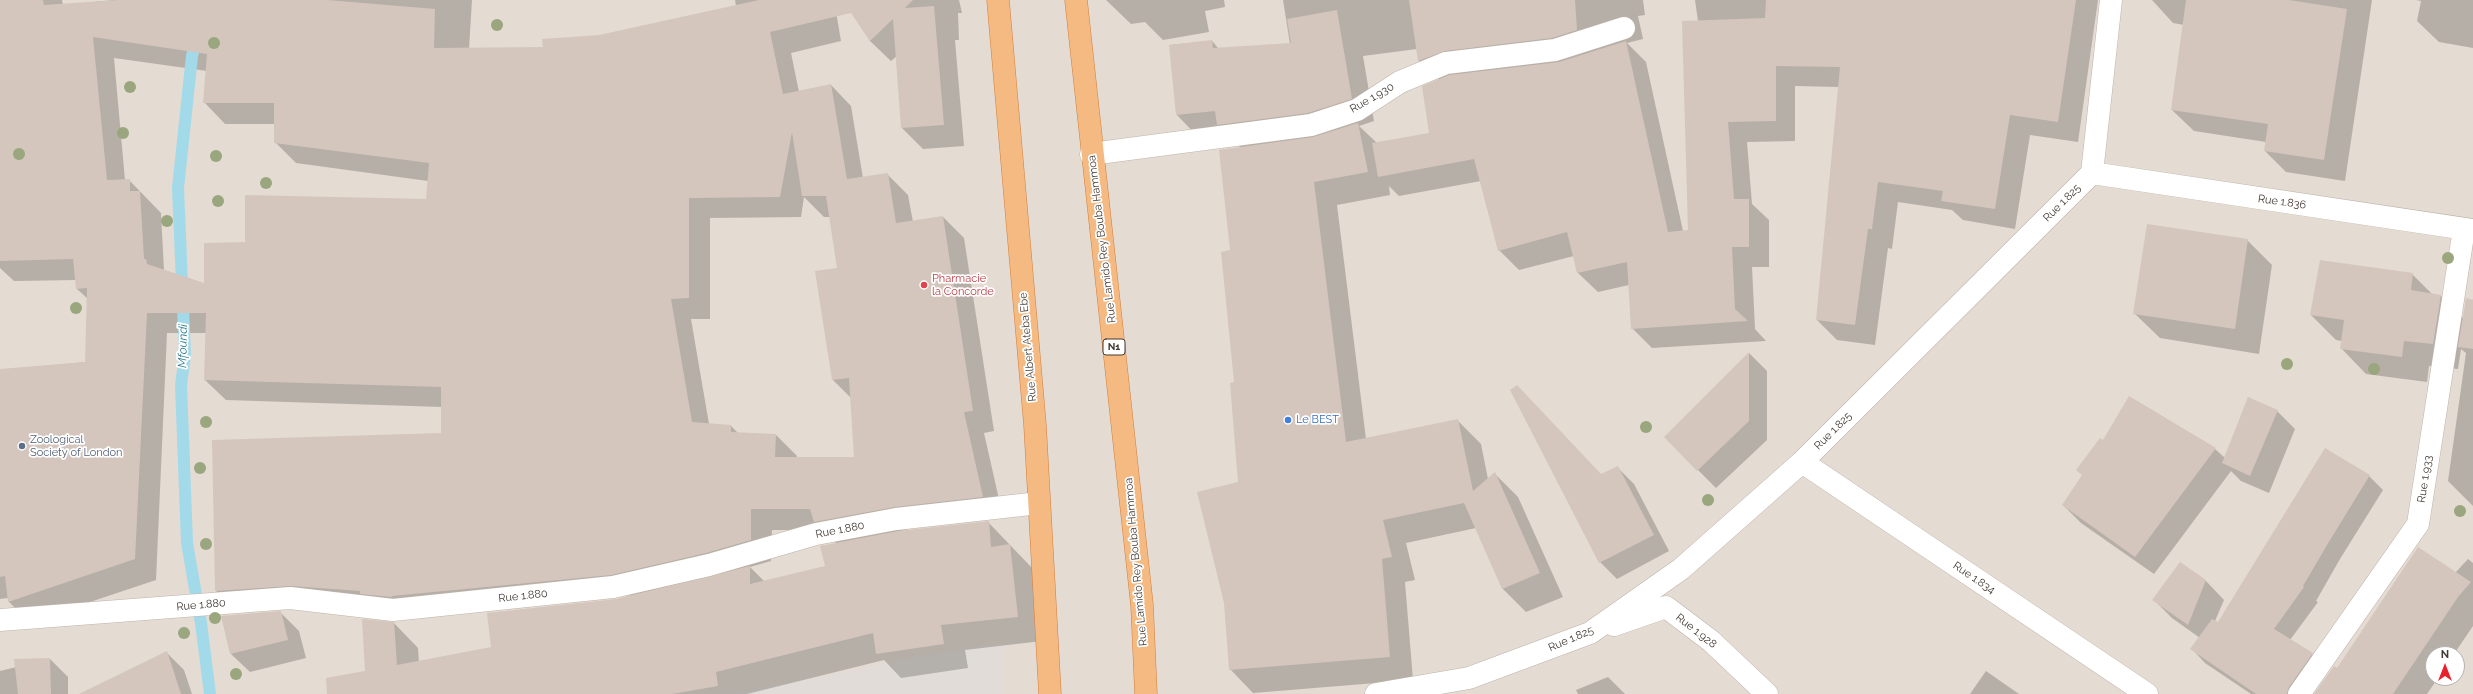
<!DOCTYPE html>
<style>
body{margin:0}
#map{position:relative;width:2473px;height:694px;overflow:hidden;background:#f0eae3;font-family:Raleway,sans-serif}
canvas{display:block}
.north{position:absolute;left:2425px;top:646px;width:40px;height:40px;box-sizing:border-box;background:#fff;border:1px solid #b3b0ae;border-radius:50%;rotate:0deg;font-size:11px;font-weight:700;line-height:16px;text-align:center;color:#423a34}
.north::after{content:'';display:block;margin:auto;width:14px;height:18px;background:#e9212a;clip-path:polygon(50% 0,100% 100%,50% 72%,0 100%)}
</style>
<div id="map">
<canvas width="2473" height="694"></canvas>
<div class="north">N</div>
</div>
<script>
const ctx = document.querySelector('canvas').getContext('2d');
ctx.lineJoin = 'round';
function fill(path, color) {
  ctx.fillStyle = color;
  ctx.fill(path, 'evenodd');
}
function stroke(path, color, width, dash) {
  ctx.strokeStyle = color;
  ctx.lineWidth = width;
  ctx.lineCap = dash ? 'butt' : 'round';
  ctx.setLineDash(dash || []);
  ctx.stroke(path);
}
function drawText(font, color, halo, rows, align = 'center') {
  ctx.font = font + ' Raleway,sans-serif';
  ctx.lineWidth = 3.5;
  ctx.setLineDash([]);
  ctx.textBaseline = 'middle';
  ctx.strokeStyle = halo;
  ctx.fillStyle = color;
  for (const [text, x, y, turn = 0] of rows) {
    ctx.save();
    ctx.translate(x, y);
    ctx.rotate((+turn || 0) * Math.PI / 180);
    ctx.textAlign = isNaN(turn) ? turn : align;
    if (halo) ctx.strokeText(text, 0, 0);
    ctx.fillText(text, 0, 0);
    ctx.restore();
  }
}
const residential = new Path2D(`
 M0 0H2473V694H0ZM2433 654H2457V678H2433Z`);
const industrial = new Path2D(`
 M1003 643 1004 694H731L962 649Z`);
const shadow = new Path2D(`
 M0 0H62L63 5 114 0H472L469 49 544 48 736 6 735 0H834L841 41 791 53 799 92 831 85 851 106 863 178 887 174 908 195 913 222 943 217 964 238 994 431 984 433 1003 517 916 527 893 533 988 522 1034 570 1042 641 965 650 968 668 901 678 884 660 747 694H328L367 684 394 623 418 648 419 662 492 648 631 595 412 616 313 606 237 612 216 591 442 434V407L226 400 205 380 206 333H167L156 580 30 622 9 602 8 598 0 599V370L86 362 88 299 77 289 76 280 14 281 0 268ZM114 58 207 71 205 103 225 124H275V142L296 163 428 181 427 200 246 243 205 284 164 270 161 213 129 180H125ZM804 197 824 217H830L839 268 833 380 851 398 856 458H796L797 456 776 435 738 433 731 426 709 424 691 319H710V218L801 217ZM772 530H823L837 544 826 567 765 582 750 567 771 561Z
 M844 0H959L962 13H958L959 40H955L964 146 923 149 902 128 897 56 891 61 870 41Z
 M1106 0H1224L1225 7 1205 11 1209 32 1163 40 1145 22 1131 24Z
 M1283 0H1643L1645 15 1638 16 1643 39 1627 43 1646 62 1683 231H1689L1698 21 1695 0H2098L2078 142 2030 135 2015 229 1963 220 1952 210 1898 202 1892 249 1888 248 1875 345 1837 340 1817 320 1839 87 1795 86V141L1747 142 1752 204 1769 220V267H1752L1755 329 1766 341 1652 348 1632 328 1629 285 1598 292 1577 272 1574 256 1519 270 1499 250 1481 181 1399 196 1389 186 1390 195 1337 205 1366 439 1457 420 1481 444 1488 479 1495 474 1518 497 1563 597 1526 612 1503 589 1476 528 1406 543 1415 580 1405 582 1413 680 1253 693 1230 669 1239 483 1231 251 1241 148 1228 135 1199 138 1177 115 1170 45 1212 41 1219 49 1290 44ZM1417 49 1419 61 1439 80 1430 134 1377 143 1359 126 1374 121 1363 56Z
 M2152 0H2372L2345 181 2286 172 2265 151 2266 142 2194 131 2172 110 2184 25 2173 23Z
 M2416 0H2473V48L2439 42 2417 21 2421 1Z
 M2247 240 2272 265 2259 354 2160 338 2134 313Z
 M2412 274 2433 295 2441 296 2464 319 2473 299V506L2448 481 2466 353 2461 349 2458 369 2429 366 2427 382 2366 374 2341 348 2342 341 2336 340 2311 315Z
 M1749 353 1767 371V440L1716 488 1665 437Z
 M2129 398 2215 449 2225 458 2277 411 2295 429 2269 493 2241 481 2231 471 2154 574 2081 523 2063 505 2083 476Z
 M1617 467 1634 484 1669 551 1617 579 1600 562 1602 475Z
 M2369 476 2383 490 2340 559 2316 601 2318 602 2290 640 2312 654 2326 667 2307 694H2251L2205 663 2192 649 2200 638 2172 618 2154 600 2180 563 2206 581 2224 600 2215 621 2219 623Z
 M2468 559 2473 563V626L2454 654H2433V678H2438L2427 694H2315L2337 669 2455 573Z
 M280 612 299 631 306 658 250 672 231 654 222 617Z
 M166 652 184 670 192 694H81Z
 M50 659 68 677V694H0V671Z
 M1986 671 2019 694H1970Z
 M1608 677 1625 694H1578L1576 690Z`);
const stream = new Path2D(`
 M197 36 192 56 178 188 185 355 181 385 187 543 201 623 210 694`);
const building = new Path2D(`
 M0 0H43L44 5 119 0H327L435 9 434 48 543 47 542 39 599 35 759 0H913L905 8 934 6 944 125 901 128 893 19 870 41 851 13 770 32 783 94 831 84 847 179 888 173 896 223 943 216 973 411 964 412 983 497 895 507 814 522 810 509H751V540L706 553 611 575 392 596V597L360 594V591L291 586 215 591 212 440 441 433V387L204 380 206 313H147L135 559 8 602 5 576 0 577V369L85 362 87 288 76 289 73 259 0 261ZM93 37 207 54 203 103H274V143L429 163 426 199 245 195V242L204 243V283L147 264 146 259H144L140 191H130V179L107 180ZM792 132 802 196H826L837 268 815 271 832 380 849 378 854 457H775L776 434 731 432V425L692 422 671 299 689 298V198L780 197Z
 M1409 0H1575L1577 30 1552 38 1445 51 1418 61Z
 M1766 0H2076L2058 122 2010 115 1995 209 1941 201 1943 191 1878 182 1872 229H1868L1855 325 1816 320 1840 67 1776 66V121L1728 122 1734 199H1749V247H1732L1735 309 1748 321 1631 329 1627 262 1577 273 1567 232 1498 251 1474 159 1378 177 1372 143 1429 133 1422 86 1449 75 1559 62 1626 41 1668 232 1688 230 1682 21 1765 18Z
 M2186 0H2289L2347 9 2324 160 2264 151 2268 124 2171 110Z
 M1337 10 1352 99 1308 113 1217 125 1215 111 1176 115 1169 45 1212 40 1213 48 1291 43 1287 19Z
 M1358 123 1368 172 1314 182 1346 442 1458 419 1473 491 1495 472 1540 573 1502 589 1464 503 1383 520 1392 557 1382 559 1390 657 1229 670 1224 603 1197 492 1238 482 1230 383 1234 382 1221 252 1230 250 1219 150 1313 137Z
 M2147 224 2248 239 2235 329 2133 314Z
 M2320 260 2413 273 2411 290 2441 295 2433 344 2404 341 2402 357 2340 349 2344 320 2310 315Z
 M2466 298 2473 300V349L2458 347Z
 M1749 352V421L1697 471 1664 437Z
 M1517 385 1601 474 1618 466 1654 535 1599 563 1510 390Z
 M2129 396 2216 448 2135 557 2062 505 2082 475 2076 470 2100 438 2103 440Z
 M2248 397 2278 410 2250 476 2222 463Z
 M2325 448 2370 475 2327 545 2303 586 2304 587 2274 629 2313 653 2289 687 2287 694H2256L2190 649 2212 619 2218 622Z
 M989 521 991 547 1010 544 1018 617 941 625 944 644 876 654 873 633 716 672 718 686 672 694H327L326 678 365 671 362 619 394 622 397 665 491 647 487 613 616 599 750 566V584L825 566 820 546 898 531Z
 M2418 547 2471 582 2458 597 2393 694H2314L2334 666 2337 668Z
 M2180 562 2206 580 2188 625 2152 600Z
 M281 611 288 640 230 654 221 616Z
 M167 651 181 694H79Z
 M50 658 51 694H18L14 659Z`);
const minor = new Path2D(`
 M1091 154 1311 125 1357 110 1400 82 1446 63 1555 50 1624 28
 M2092 173 2473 230
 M1802 462 2147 694
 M0 620 290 598 393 610 613 587 709 565 816 534 896 519 1039 503
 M1614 625 1666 607 1711 641 1767 694
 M1376 694 1469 678 1590 633 1681 569 1802 462 2092 173 2111 0
 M2299 694 2418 524 2464 229`);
const trunk = new Path2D(`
 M998 0 1035 425 1050 694
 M1076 0 1142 605 1146 694`);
const trees = [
 [497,25],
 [214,43],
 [130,87],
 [123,133],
 [19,154],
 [216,156],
 [266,183],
 [218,201],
 [167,221],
 [2448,258],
 [76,308],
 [2287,364],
 [2374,369],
 [206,422],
 [1646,427],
 [200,468],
 [1708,500],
 [2460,511],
 [206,544],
 [215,618],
 [184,633],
 [236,674]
];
const markers = [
 [924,285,4,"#e0444e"],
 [1288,420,4,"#3f7fe0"],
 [22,446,4,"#5c6f8a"]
];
const shields = [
 [1114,347,22]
];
const shieldNames = [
 ["N1",1114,347]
];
const streetNames = [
 ["Rue 1.930",1372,98,-30],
 ["Rue 1.836",2282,202,8],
 ["Rue 1.825",2062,203,-45],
 ["Rue Lamido Rey Bouba Hammoa",1102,239,-97],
 ["Rue Albert Ateba Ebe",1028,347,-95],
 ["Rue 1.825",1833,431,-45],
 ["Rue 1.933",2425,479,-81],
 ["Rue 1.880",840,530,-11],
 ["Rue Lamido Rey Bouba Hammoa",1136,562,-95],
 ["Rue 1.834",1974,578,34],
 ["Rue 1.880",523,596,-6],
 ["Rue 1.880",201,605,-5],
 ["Rue 1.928",1696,631,38],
 ["Rue 1.825",1571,639,-23]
];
const healthNames = [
 ["Pharmacie",932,279],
 ["la Concorde",932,292]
];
const shopNames = [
 ["Le BEST",1296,420]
];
const serviceNames = [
 ["Zoological",30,440],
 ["Society of London",30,453]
];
const waterNames = [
 ["Mfoundi",183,346,-89]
];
fill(residential, '#e4dbd2');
fill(industrial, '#e2dcd8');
fill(shadow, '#0003');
stroke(stream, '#a3daea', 12);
fill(building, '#d4c6bd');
stroke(minor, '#beb3aa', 23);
stroke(trunk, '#d17e3d', 23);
stroke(minor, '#fff', 22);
stroke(trunk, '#f4ba81', 22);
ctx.fillStyle = '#99a67e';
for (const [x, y] of trees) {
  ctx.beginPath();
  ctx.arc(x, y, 6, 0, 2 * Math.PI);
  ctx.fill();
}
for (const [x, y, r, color] of markers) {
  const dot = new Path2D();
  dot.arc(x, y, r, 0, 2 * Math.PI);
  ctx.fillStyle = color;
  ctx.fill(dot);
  stroke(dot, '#fff', 1.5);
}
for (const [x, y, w] of shields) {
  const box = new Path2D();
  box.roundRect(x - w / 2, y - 8, w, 16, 3);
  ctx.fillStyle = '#fff';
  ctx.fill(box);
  stroke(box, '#423a34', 1);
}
drawText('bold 10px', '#423a34', null, shieldNames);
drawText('11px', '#423a34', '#fff', streetNames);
drawText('11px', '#be3a42', '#fff', healthNames, 'left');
drawText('11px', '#366cbe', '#fff', shopNames, 'left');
drawText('11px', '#4e5e75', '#fff', serviceNames, 'left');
drawText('italic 12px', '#327f95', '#fff', waterNames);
</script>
